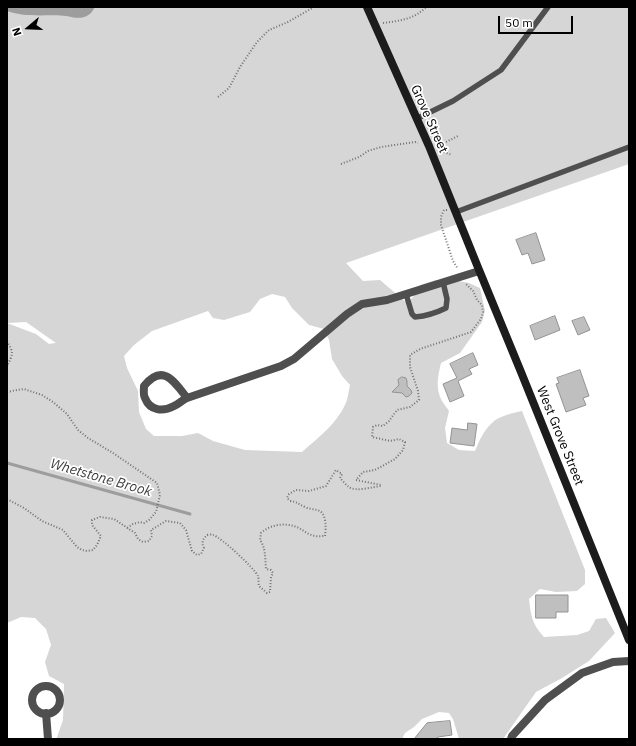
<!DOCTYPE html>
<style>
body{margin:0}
#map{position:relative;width:636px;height:746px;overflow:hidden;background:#fff;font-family:"IBM Plex Sans",sans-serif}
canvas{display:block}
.frame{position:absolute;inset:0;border:8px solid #000;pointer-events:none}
.north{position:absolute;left:8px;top:8px;width:40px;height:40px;-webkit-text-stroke:3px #fff;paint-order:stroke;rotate:251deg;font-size:11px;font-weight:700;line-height:16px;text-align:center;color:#000}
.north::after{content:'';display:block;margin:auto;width:14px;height:18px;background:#000;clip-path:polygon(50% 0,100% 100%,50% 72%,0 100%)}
.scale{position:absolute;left:498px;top:16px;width:75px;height:18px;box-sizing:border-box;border:2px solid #000;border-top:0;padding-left:5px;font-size:12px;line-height:14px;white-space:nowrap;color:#000;-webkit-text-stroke:3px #fff;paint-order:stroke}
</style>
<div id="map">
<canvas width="636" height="746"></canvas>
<div class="frame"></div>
<div class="north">N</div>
<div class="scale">50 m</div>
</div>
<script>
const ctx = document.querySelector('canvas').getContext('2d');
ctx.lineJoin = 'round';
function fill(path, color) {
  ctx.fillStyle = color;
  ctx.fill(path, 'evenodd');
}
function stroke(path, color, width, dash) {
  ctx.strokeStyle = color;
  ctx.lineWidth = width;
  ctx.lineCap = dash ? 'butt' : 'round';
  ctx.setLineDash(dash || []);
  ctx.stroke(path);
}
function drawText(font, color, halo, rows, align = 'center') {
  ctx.font = font + ' "IBM Plex Sans",sans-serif';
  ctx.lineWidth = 3.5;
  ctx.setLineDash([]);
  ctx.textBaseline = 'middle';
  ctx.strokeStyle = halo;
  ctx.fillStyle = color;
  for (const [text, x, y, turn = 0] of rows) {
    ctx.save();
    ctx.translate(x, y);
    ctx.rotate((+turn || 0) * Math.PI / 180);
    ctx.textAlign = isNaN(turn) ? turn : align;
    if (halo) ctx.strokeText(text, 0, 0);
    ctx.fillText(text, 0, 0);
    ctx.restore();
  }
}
const green = new Path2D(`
 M7 7H629V164L346 263 363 281 380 280 407 303 414 296 420 285 436 280 448 279 469 283 480 288 485 311 482 322 460 353 441 363C438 376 435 388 442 401 444 404 447 408 449 411L445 428 447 443 459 450 475 451C479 441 484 430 492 423 498 416 513 413 522 411L585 570V584L577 591 556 592 540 589 529 599C531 616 532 624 544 637L577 635 589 631 596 619 606 618 615 633 589 661 562 678 536 692 503 739H459L453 719 449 713 439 712 422 719 414 727 405 733 402 739H57V737L63 720 64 684 49 676 45 662 51 645 46 629 35 618 21 617 7 623ZM272 294 285 297 292 308 309 325 324 329 329 340 332 359 342 376 350 385C349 390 348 395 347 400 339 422 319 437 302 452L245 450 213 441 198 433 182 436H154L146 429 139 412 138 391 127 368 124 356 134 345 152 331 208 311 213 318 224 320 250 312 260 299ZM26 322 56 343H55L49 344 36 334 7 323Z`);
const water = new Path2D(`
 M7 7H95C93 11 89 16 84 17 78 19 72 17 66 16 46 14 26 18 7 11Z`);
const stream = new Path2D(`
 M7 463 190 514`);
const building = new Path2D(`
 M536 233 545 260 532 264 528 253 522 255 516 240Z
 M555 316 560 330 535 340 530 326Z
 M584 317 590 330 578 335 572 321Z
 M473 353 478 365 469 369 472 374 458 381 464 396 450 402 443 384 457 378 450 364Z
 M580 370 589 396 583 398 586 405 566 412 556 384 559 383 557 378Z
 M402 377 406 378 407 381V386L411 390 412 393 409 396 406 397 402 393 392 392 399 385 398 380Z
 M468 423 477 424 474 446 450 443 452 428 467 430Z
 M536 595H568V612H556V618H536Z
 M450 721 452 735 438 737 436 739H414L427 723Z`);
const path = new Path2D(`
 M383 23C399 21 415 19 426 7
 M218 97 229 88 240 67 257 42 269 30 288 22 314 7
 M438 146 458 136
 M441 151 452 155
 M341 164 359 157 368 151 381 147 415 142 418 143
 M447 210H444L441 217V225L453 261 458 269
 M7 341C14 353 13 354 7 366
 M7 392 17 390 24 389 42 395 53 402 67 414 78 430 88 438 113 453 157 483 160 495 156 512 149 520 144 523 140 522 133 524 127 528
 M7 499 24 508 42 521 63 530 77 547 82 550 87 551 93 550 97 545 101 536 92 525V520L100 517 114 519 135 533 138 539 143 542 149 541 152 536 151 530 166 521 180 523 186 530 192 551 197 555 201 554 204 548C201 542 203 539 207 535 207 535 213 534 213 535 221 537 255 569 258 576 259 579 258 583 259 586L267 593 270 592 271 577 273 573 271 570 266 569C265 559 266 548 260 540L261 533C271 524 286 522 299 528 303 530 307 534 312 535 316 537 321 536 325 536 326 528 327 512 317 510 313 509 309 509 305 507 298 504 298 502 290 501L287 498 289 494 296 490 309 491 326 486 336 470 342 474 340 478C343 481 346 485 349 487 355 492 373 487 381 486V485L356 480 363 472 375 470 395 459 403 450 405 442 399 439 390 441 372 437 373 427 377 425 383 426 389 421 397 410 410 407 419 400 418 391 410 367V355L420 349 471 332 481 319 483 312 482 305 477 300 473 291 466 284`);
const lane = new Path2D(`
 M416 119 453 101 501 70 548 7
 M456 212 629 147
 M406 294 412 314 415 317C426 316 436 313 446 308L447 299 443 282`);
const street = new Path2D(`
 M187 398C174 381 163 363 144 386 144 390 143 395 145 398 150 411 163 412 174 406 179 404 182 400 187 398L281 366 294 359 347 314 362 304 387 300 479 271
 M32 700a14 14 0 1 1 28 0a14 14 0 1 1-28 0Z
 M46 713 48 739
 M511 739 512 736 545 700 582 673 613 662 629 661`);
const secondary = new Path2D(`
 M367 7 429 146 477 265 521 372 629 640`);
const streetNames = [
 ["Grove Street",429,119,66],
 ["West Grove Street",560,436,68]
];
const waterNames = [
 ["Whetstone Brook",101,478,16]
];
fill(green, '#d6d6d6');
fill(water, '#9d9d9d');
stroke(stream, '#9d9d9d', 3);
fill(building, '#bfbfbf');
stroke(building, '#939393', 1);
stroke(path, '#717171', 2, [1, 2]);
stroke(lane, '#4f4f4f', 5.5);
stroke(street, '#4f4f4f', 8);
stroke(secondary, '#1c1c1c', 8);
drawText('13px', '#000', '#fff', streetNames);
drawText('italic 14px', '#3e3e3e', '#fff', waterNames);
</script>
